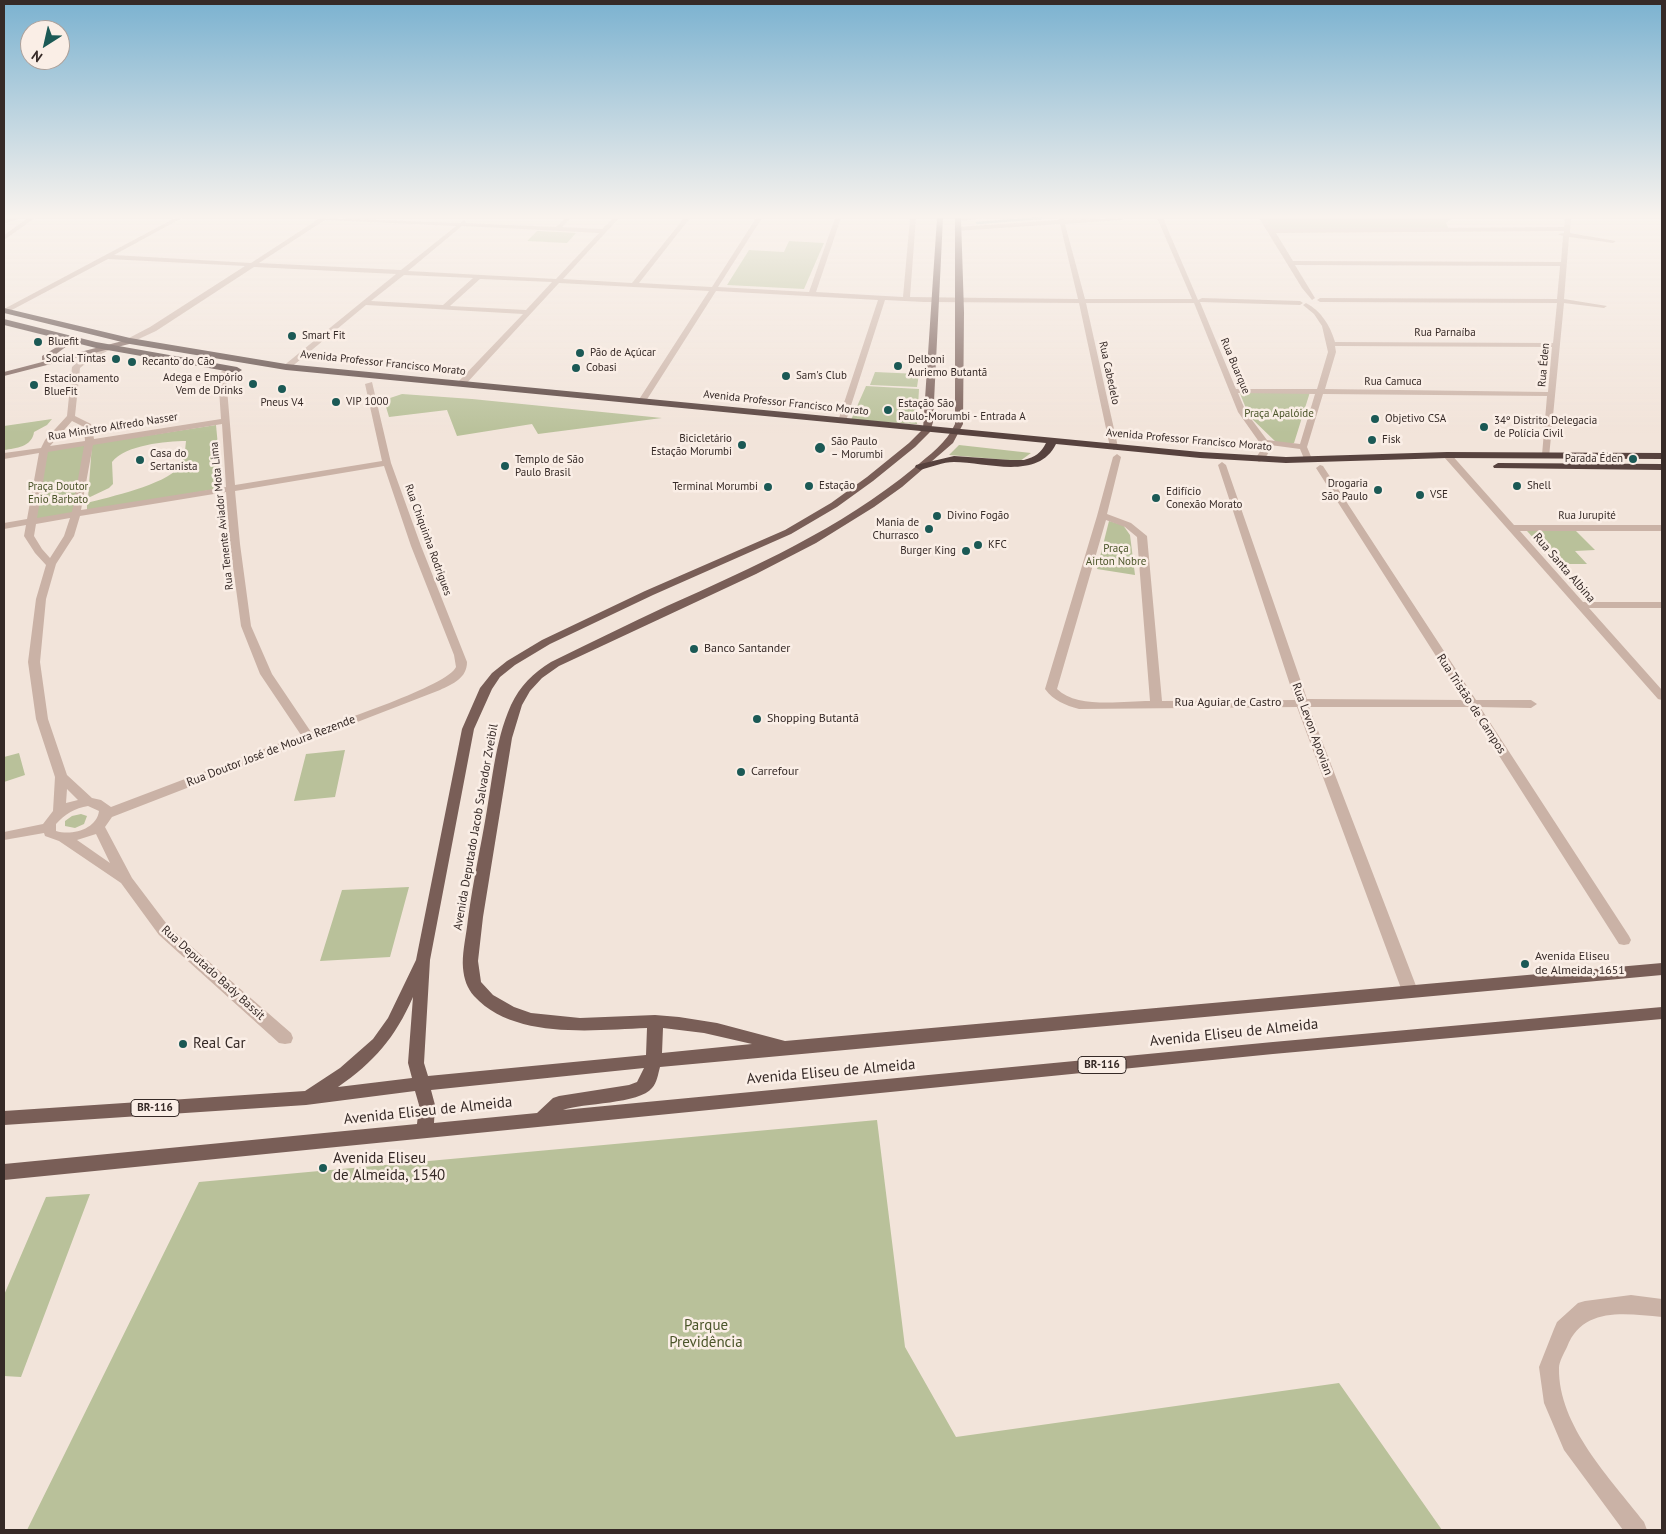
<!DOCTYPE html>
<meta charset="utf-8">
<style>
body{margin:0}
#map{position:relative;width:1666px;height:1534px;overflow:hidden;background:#f2e4da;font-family:"PT Sans",sans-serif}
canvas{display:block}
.frame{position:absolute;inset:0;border:5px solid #362a27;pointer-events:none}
.north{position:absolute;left:20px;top:20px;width:50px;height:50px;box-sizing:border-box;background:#faeee6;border:1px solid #aca09a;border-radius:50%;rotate:215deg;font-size:14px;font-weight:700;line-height:20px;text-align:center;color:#362a27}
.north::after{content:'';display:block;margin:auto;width:18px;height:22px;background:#1b5955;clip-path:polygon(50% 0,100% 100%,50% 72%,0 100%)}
</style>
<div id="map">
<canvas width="1666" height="1534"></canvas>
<div class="frame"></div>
<div class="north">N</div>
</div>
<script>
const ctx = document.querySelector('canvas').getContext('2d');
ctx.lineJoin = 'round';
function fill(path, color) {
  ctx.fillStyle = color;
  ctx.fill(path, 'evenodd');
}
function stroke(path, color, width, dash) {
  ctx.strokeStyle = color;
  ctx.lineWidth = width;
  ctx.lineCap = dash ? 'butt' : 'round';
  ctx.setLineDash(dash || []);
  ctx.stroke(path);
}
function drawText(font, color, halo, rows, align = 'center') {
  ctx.font = font + ' "PT Sans",sans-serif';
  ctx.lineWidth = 5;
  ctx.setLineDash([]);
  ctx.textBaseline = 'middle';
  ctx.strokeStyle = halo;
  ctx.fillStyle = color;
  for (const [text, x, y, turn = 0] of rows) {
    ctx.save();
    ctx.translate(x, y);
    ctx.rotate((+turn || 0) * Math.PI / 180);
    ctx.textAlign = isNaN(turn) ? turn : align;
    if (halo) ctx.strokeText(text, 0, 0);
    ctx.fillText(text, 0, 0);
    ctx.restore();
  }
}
const green = new Path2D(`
 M1262 218H1452L1446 223 1450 231H1273Z
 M537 231H538L576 233 567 243 527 241Z
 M789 241 824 243 804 289 727 285 749 250 784 252Z
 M875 372 919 374 917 387 870 385Z
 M866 386 919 389 917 424 851 420Z
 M1239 391 1310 392 1294 443 1287 445 1277 443 1249 416Z
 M402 394 472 399 662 418 538 434 532 424 457 436 447 410 389 417 384 400Z
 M52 419 47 425 34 432C32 447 16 448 4 450V426Z
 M216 425 222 488 87 511V503C109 497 165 485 179 467 185 459 185 450 186 441 166 441 125 445 112 462L113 484 109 488 88 498 92 444Z
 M88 443 76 514 31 522 44 450Z
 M959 445 1031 453 1020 461 949 455Z
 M1109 521 1123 525 1130 535 1135 575 1097 569Z
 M1527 531H1576L1595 550 1575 551 1587 564H1557Z
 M345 750 335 797 294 801 306 754Z
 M19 753 25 775 4 782V757Z
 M81 814 87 816 84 824 75 828 65 826V821L72 816Z
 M409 887 390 957 320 961 342 890Z
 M877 1120 905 1347 956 1437 1339 1383 1442 1530H27L199 1182Z
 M90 1194 21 1377 4 1376V1295L46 1197Z`);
const stream = new Path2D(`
 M977 223 1041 218`);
const minor = new Path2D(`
 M11 218H20L4 224V220Z
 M28 218H35L4 240V235Z
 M175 218H182L114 255 251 263 320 218 460 223 464 220 466 223 556 227 565 218H571L562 227 602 229 613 218H619L563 279 632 283 684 218H690L639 283 712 287 756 218H762L718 287 809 292 835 218H841L816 292 903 297 910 218H916L910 297 1078 299 1060 224 957 231 954 229 957 227 1059 220 1058 218H1064V220L1124 218 1121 220 1065 224 1085 299H1192L1157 218H1163L1198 300 1202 298 1300 301 1303 303 1300 305 1200 302 1236 389H1317L1328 352 1322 326 1314 314 1303 305 1306 303C1321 311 1330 325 1335 342L1553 343 1557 303 1320 302 1317 300 1320 298 1557 299 1560 266 1295 265 1315 298 1312 300 1302 288 1259 218H1265L1273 229 1564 227 1565 218H1571L1570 233 1616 241 1613 243 1569 237 1564 299 1607 306 1604 308 1564 303 1549 457 1542 455 1547 396 1323 394 1307 447 1312 459 1311 461H1305L1300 449 1270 445C1271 451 1265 460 1259 462L1255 459 1261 450 1262 446 1238 412 1194 303H1086L1118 447 1114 450 1110 447 1079 303 924 302 885 300 846 421 842 423 838 421 878 300 716 291 646 401 642 403 638 401 709 291 559 283 464 386H458V382L523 314 366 305 289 369 282 367 396 274 254 267 156 331 130 343 126 341 127 339 150 327 245 266 108 259 8 312 4 313V309ZM325 220 456 226 401 270 259 263ZM462 226 599 233 556 279 408 271ZM1564 231V233L1557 234 1563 236 1561 262 1293 261 1276 233ZM404 275 473 278 443 305 371 301ZM480 279 552 282 526 310 450 306ZM1335 346 1552 347 1548 392 1325 389 1336 352ZM1238 393 1315 394 1300 444 1267 440 1246 412Z
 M956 218H985L958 221Z
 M106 346 113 348 90 360 80 368 75 416 91 424 94 439 221 419 218 375 226 367H232V371L226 376 235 485 382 461 365 384 372 382 391 463 421 546 467 662C467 678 453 684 440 690L112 817 105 827 132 878 169 927 291 1033 293 1038 291 1043 285 1044 279 1043 159 935 121 883 59 841 45 836 44 833 4 840V832L43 824 53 811 55 777 36 719 28 662 36 599 46 565 35 553 24 536 26 525 4 529V523L27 519 39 453 4 459V453L41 448 45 440 67 416 72 367 84 356ZM72 421 84 427 85 441 50 446ZM222 424 226 487 81 510 93 445ZM84 446 72 512 37 518 48 452ZM384 466 411 546 454 655 456 667C448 686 335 722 311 732L272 674 251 626 240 544 235 491ZM226 492 230 544 241 626 260 674 301 735 111 807 101 800 92 798 67 775 48 719 40 662 46 599 56 564 74 536 80 516ZM70 518 64 536 50 558 42 549 34 536 36 524ZM67 789 78 800 66 803ZM88 806 99 811C97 829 72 836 56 831V824C65 814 75 808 88 806ZM96 834 110 863 77 840Z
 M1447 452 1450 453 1514 525H1662V531H1520L1583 602H1662V608H1589L1662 690V700L1658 699 1444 457 1443 455Z
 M1117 454 1121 457 1107 514 1131 523 1147 536 1162 701 1295 700 1218 465 1222 462 1226 465 1307 699 1464 700 1316 468 1320 465 1323 466 1476 700H1531L1537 704 1531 708 1480 707 1629 936 1631 940 1629 944 1624 945 1619 944 1468 707H1309L1418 991 1415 995 1410 997 1405 995 1402 991 1297 707 1079 709C1065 705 1054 701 1045 689L1097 516 1113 457ZM1106 520 1125 527 1137 537 1150 701C1123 701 1077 709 1057 689Z
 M1631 1295 1662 1299V1317C1626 1314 1583 1306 1567 1347 1564 1353 1559 1362 1559 1368 1558 1426 1611 1479 1644 1522L1647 1530H1623L1564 1450 1544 1403 1539 1367 1554 1329 1557 1322 1578 1303 1585 1301Z`);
const major = new Path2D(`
 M937 218H943L933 422 930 432 915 447 873 481 837 507 791 534 653 595 550 644 515 665 500 677 492 689 474 729 430 960 424 1063 428 1076 646 1055 647 1028C594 1030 514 1040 474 996 467 988 464 979 463 968 462 955 465 941 467 927 471 893 478 860 484 827 492 786 494 743 511 705 520 686 533 673 551 662 590 643 628 624 667 606 754 567 840 529 914 468 929 455 947 443 955 424V218H961L964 312 963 424 953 443 902 487 874 507 816 543 756 574 559 666 542 678 530 691 522 705 512 738 483 917 478 961 481 982 493 995 514 1007 531 1013 580 1018 655 1015 679 1017 717 1023 785 1041 1662 963V975L660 1067C658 1074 657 1083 652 1088 640 1104 582 1103 563 1110L1273 1042 1662 1007V1019L1273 1054 4 1180V1164L417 1124 419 1105 415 1091 306 1105 4 1125V1111L305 1091 340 1068 373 1039 388 1018 416 960 462 729 480 688 492 673 507 661 542 640 645 591 785 530 831 503 867 477 909 443 923 429ZM413 997 408 1063 412 1078 338 1087C374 1062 395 1038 413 997ZM663 1028 704 1033 752 1044 662 1053ZM644 1068 637 1082 629 1085 559 1096 553 1098 537 1113 434 1123 435 1105 431 1090Z
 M56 334H62L68 342 67 346 48 360H42V356L60 345Z
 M130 339 134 341 133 343 4 376V372Z`);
const highway = new Path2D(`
 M4 308 130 338 286 364 1200 452 1286 457 1447 452 1662 453V459L1447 458 1286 463 1200 458 1056 444C1038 481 986 462 954 462 943 462 931 467 920 470L915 467 916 465 954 456 1010 460H1024C1035 457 1041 453 1046 443L286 370 130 344 4 313Z
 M4 319 96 342 237 367 242 370 237 373 96 348 4 325Z
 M1498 463 1662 464V470L1494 468 1493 466Z`);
const markers = [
 [292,336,5,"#1b5955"],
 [38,342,5,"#1b5955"],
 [580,353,5,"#1b5955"],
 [116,359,5,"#1b5955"],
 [132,362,5,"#1b5955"],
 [898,366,5,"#1b5955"],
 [576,368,5,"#1b5955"],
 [786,376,5,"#1b5955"],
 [253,384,5,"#1b5955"],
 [34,385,5,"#1b5955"],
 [282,389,5,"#1b5955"],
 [336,402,5,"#1b5955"],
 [888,410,5,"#1b5955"],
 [1375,419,5,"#1b5955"],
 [1484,427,5,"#1b5955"],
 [1372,440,5,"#1b5955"],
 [742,445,5,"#1b5955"],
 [820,448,6,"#1b5955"],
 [1633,459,5,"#1b5955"],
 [140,460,5,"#1b5955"],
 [505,466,5,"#1b5955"],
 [809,486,5,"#1b5955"],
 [1517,486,5,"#1b5955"],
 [768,487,5,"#1b5955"],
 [1378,490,5,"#1b5955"],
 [1420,495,5,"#1b5955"],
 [1156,498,5,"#1b5955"],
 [937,516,5,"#1b5955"],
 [929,529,5,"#1b5955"],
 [978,545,5,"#1b5955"],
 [966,551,5,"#1b5955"],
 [694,649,5,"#1b5955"],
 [757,719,5,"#1b5955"],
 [741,772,5,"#1b5955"],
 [1525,964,5,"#1b5955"],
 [183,1044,5,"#1b5955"],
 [323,1168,5,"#1b5955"]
];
const farStreetnames = [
 ["Rua Parnaíba",1445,333],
 ["Avenida Professor Francisco Morato",383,363,6],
 ["Rua Éden",1544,365,-85],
 ["Rua Buarque",1235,366,67],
 ["Rua Cabedelo",1109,373,78],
 ["Rua Camuca",1393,382],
 ["Avenida Professor Francisco Morato",786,403,6],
 ["Rua Ministro Alfredo Nasser",113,427,-9],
 ["Avenida Professor Francisco Morato",1189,440,5],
 ["Rua Tenente Aviador Mota Lima",222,516,-96],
 ["Rua Jurupité",1587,516],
 ["Rua Chiquinha Rodrigues",428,540,70]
];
const farPoinames = [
 ["Smart Fit",302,336],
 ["Bluefit",48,342],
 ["Pão de Açúcar",590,353],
 ["Social Tintas",106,359,"right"],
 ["Delboni",908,360],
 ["Auriemo Butantã",908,373],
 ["Recanto do Cão",142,362],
 ["Cobasi",586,368],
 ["Sam's Club",796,376],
 ["Adega e Empório",243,378,"right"],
 ["Vem de Drinks",243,391,"right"],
 ["Estacionamento",44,379],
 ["BlueFit",44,392],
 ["VIP 1000",346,402],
 ["Pneus V4",282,403,"center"],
 ["Estação São",898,404],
 ["Paulo-Morumbi - Entrada A",898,417],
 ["Objetivo CSA",1385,419],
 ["34º Distrito Delegacia",1494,421],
 ["de Polícia Civil",1494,434],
 ["Bicicletário",732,439,"right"],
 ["Estação Morumbi",732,452,"right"],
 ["Fisk",1382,440],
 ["São Paulo",831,442],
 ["– Morumbi",831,455],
 ["Casa do",150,454],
 ["Sertanista",150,467],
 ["Parada Éden",1623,459,"right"],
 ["Templo de São",515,460],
 ["Paulo Brasil",515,473],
 ["Drogaria",1368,484,"right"],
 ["São Paulo",1368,497,"right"],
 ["Estação",819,486],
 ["Shell",1527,486],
 ["Terminal Morumbi",758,487,"right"],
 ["Edifício",1166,492],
 ["Conexão Morato",1166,505],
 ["VSE",1430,495],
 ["Divino Fogão",947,516],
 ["Mania de",919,523,"right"],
 ["Churrasco",919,536,"right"],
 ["KFC",988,545],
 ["Burger King",956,551,"right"]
];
const farParknames = [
 ["Praça Apalóide",1279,414],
 ["Praça Doutor",58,487],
 ["Enio Barbato",58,500],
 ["Praça",1116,549],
 ["Airton Nobre",1116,562]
];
const shields = [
 [1102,1065,48],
 [155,1108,48]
];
const shieldNames = [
 ["BR-116",1102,1065],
 ["BR-116",155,1108]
];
const streetNames = [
 ["Rua Santa Albina",1564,568,49],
 ["Rua Aguiar de Castro",1228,703],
 ["Rua Tristão de Campos",1471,704,57],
 ["Rua Levon Apovian",1312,729,70],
 ["Rua Doutor José de Moura Rezende",271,751,-21],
 ["Avenida Deputado Jacob Salvador Zveibil",476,827,-80],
 ["Rua Deputado Bady Bassit",213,973,42]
];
const poiNames = [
 ["Banco Santander",704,649],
 ["Shopping Butantã",767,719],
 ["Carrefour",751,772],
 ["Avenida Eliseu",1535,957],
 ["de Almeida, 1651",1535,971]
];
const nearStreetnames = [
 ["Avenida Eliseu de Almeida",1234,1033,-6],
 ["Avenida Eliseu de Almeida",831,1072,-5],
 ["Avenida Eliseu de Almeida",428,1111,-6]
];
const nearPoinames = [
 ["Real Car",193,1044],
 ["Avenida Eliseu",333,1159],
 ["de Almeida, 1540",333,1176]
];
const nearParknames = [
 ["Parque",706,1326],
 ["Previdência",706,1343]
];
fill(green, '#b9c19a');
stroke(stream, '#78b0ab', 2.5);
fill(minor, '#cab2a6');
fill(major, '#795e57');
fill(highway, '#57423e');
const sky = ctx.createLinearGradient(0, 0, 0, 433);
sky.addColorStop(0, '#7bb2d0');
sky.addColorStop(0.5, '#f9f3ee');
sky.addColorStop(1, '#f9f3ee00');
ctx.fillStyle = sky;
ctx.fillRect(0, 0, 1666, 433);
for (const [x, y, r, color] of markers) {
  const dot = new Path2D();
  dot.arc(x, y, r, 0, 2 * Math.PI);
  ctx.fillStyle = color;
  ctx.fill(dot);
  stroke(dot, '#faeee6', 2);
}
drawText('11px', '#362a27', '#faeee6', farStreetnames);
drawText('11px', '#362a27', '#faeee6', farPoinames, 'left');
drawText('11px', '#4b552a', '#faeee6', farParknames);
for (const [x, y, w] of shields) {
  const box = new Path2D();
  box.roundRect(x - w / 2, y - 8.5, w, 17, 4);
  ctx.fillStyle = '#faeee6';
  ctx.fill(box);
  stroke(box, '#362a27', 1);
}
drawText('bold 11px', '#362a27', null, shieldNames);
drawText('12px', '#362a27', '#faeee6', streetNames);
drawText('12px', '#362a27', '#faeee6', poiNames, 'left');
drawText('15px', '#362a27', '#faeee6', nearStreetnames);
drawText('15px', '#362a27', '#faeee6', nearPoinames, 'left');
drawText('15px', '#4b552a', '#faeee6', nearParknames);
</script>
